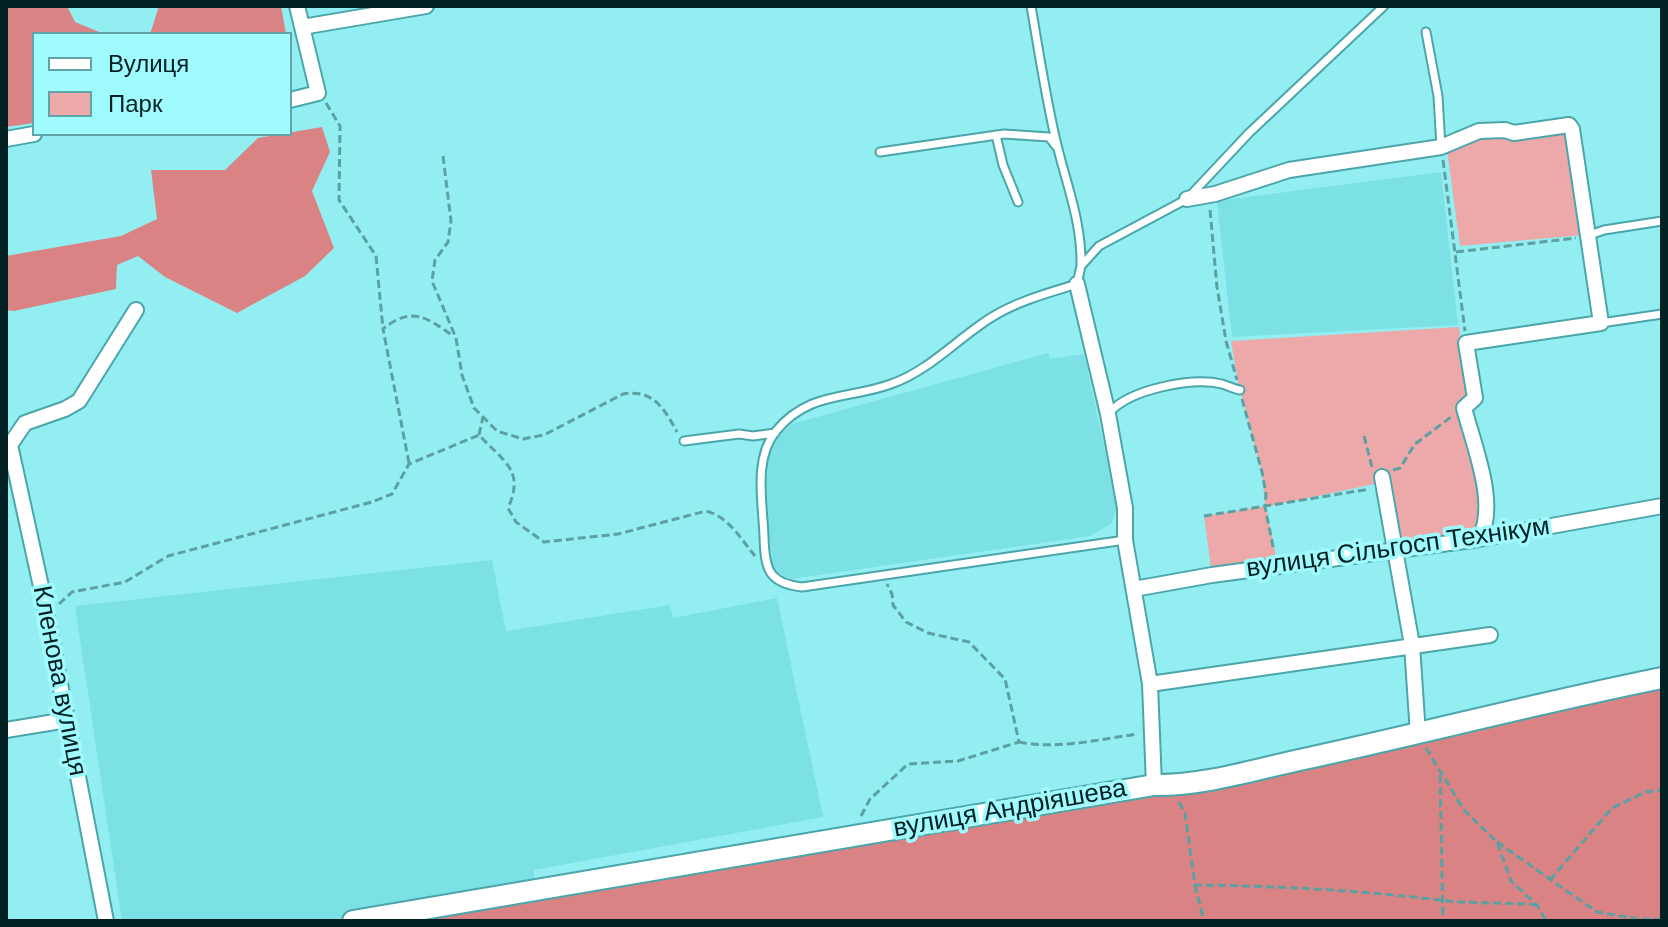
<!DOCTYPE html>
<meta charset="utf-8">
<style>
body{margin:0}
#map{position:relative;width:1668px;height:927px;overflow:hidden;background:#93eef1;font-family:Arial,sans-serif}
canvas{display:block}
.frame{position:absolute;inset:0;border:8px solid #032122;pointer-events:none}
.legend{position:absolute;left:32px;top:32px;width:260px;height:104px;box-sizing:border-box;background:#a0fbff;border:2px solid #61a4a7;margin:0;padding:10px 14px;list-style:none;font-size:24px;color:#032122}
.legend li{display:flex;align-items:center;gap:16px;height:40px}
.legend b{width:40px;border:2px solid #61a4a7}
</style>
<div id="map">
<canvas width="1668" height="927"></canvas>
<div class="frame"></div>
<ul class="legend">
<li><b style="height:10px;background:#fff"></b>Вулиця</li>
<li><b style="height:22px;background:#eda9a9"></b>Парк</li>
</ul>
</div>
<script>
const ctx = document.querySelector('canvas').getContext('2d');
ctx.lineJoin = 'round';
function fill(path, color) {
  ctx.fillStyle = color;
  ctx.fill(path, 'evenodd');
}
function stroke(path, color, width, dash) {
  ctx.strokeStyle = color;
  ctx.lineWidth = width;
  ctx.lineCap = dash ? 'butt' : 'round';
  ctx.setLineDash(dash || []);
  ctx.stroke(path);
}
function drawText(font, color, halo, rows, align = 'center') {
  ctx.font = font + ' Arial,sans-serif';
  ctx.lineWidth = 7;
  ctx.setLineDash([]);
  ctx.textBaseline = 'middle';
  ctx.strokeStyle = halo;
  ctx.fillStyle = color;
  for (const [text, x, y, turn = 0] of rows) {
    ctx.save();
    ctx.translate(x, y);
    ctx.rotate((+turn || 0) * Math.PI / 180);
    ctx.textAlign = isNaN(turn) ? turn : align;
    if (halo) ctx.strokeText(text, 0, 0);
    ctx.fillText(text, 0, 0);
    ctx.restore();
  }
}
const built = new Path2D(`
 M1441 172 1458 325 1232 337 1217 201Z
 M1048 353 1050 359 1084 354 1117 506 1112 523 1090 536 791 579 773 571 764 484 771 441 792 424Z
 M492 560 506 631 670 605 673 618 777 598 823 817 534 870 535 889 353 921H122L75 606Z`);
const green = new Path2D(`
 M1566 130 1583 235 1460 246 1447 150 1475 134 1515 138Z
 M1459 327 1470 398 1464 408 1487 499 1484 531 1394 550 1379 483 1266 507 1278 567 1212 575 1204 516 1265 506 1262 472 1238 383 1231 341Z`);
const forest = new Path2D(`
 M6 6H67L75 22 104 34H34V123L6 127Z
 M159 6H281L286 34H150Z
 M322 127 330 152 312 191 334 248 305 276 237 313 165 277 138 256 117 265 116 289 14 311 6 310V256L121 236 157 219 151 170H225L258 138Z
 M1662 680V921H357L1154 785Z`);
const path = new Path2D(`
 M326 103 340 126 339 200 376 256 383 329
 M443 156 451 221 448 242 435 260 432 281 456 338 462 375 474 408 497 431 523 439 544 435 623 394C653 389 664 408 677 432
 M1443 160 1465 331
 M1210 210 1217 287 1226 341 1237 380
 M1456 252 1576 238
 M1242 399 1262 472 1266 494 1265 507 1274 551
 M479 435 483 417
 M1364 436 1372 467
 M409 463 383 329C411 306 427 317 453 336
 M1393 470 1400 468 1415 444 1451 417
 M1204 516 1370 489
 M59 604 72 592 125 582 168 556 372 502 392 494 409 464 479 435C504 462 525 470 508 508L516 522 544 542 618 534 706 511C729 517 740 538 755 556
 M1019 742C1058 750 1100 739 1138 734
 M1426 748 1464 810 1497 842 1511 881 1537 905 1546 921
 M1440 775 1443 921
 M1179 802 1185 813 1195 885C1277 886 1358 890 1439 900 1471 904 1504 902 1537 905
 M861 816 870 799 908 764 958 761 1019 742 1005 679 969 642 928 633 906 622 893 605 892 594 887 584
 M1497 842 1597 912 1639 919H1662
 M1550 880 1612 808 1645 792 1662 790
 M1195 885 1204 921`);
const lane = new Path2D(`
 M1031 6C1039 52 1046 100 1057 145 1067 186 1082 223 1081 266
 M1426 32 1438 96 1441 147
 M996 135 1003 165 1018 202
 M880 152 1004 134 1049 137 1056 146
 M1587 236 1604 230 1662 221
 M1601 323 1662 314
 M1110 412C1131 389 1192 377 1222 384 1228 386 1234 389 1240 390
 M684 441 739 434 753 436 775 433
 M1125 540 802 587C768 583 765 569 764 537 763 503 753 459 776 431 809 391 847 400 891 384 929 371 958 338 992 317 1018 301 1048 293 1077 284L1081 266 1099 246 1187 199 1249 133 1384 6`);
const street = new Path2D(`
 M302 27 426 6
 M290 100 318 93 297 6
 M6 139 34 134
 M1187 199 1215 194 1289 170 1441 147 1479 131 1505 130 1514 133 1569 125 1572 129 1601 323 1466 343 1475 398 1464 408C1473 444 1499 505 1479 539
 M1077 284 1108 414 1125 508V540L1150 684 1154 785
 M6 443 10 445 42 591 106 921
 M10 445 25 423 65 409 79 401 136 310
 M1382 477 1412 645 1418 735
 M1134 589 1212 575 1479 539 1662 506
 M1150 684 1490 635
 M6 730 67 720`);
const secondary = new Path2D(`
 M353 921 1154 785C1204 786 1256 769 1304 759 1424 733 1542 702 1662 678`);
const streetNames = [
 ["вулиця Сільгосп Технікум",1398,548,-8],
 ["Кленова вулиця",59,681,79],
 ["вулиця Андріяшева",1010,809,-10]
];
fill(built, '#7be1e5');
fill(green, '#eda9a9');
fill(forest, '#da8385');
stroke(lane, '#4aa6aa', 11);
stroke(street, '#4aa6aa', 18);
stroke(secondary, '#4aa6aa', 24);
stroke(path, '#5ca0a2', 3, [8, 4]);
stroke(lane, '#fff', 7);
stroke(street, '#fff', 14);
stroke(secondary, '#fff', 20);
drawText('26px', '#032122', '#a0fbff', streetNames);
</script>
